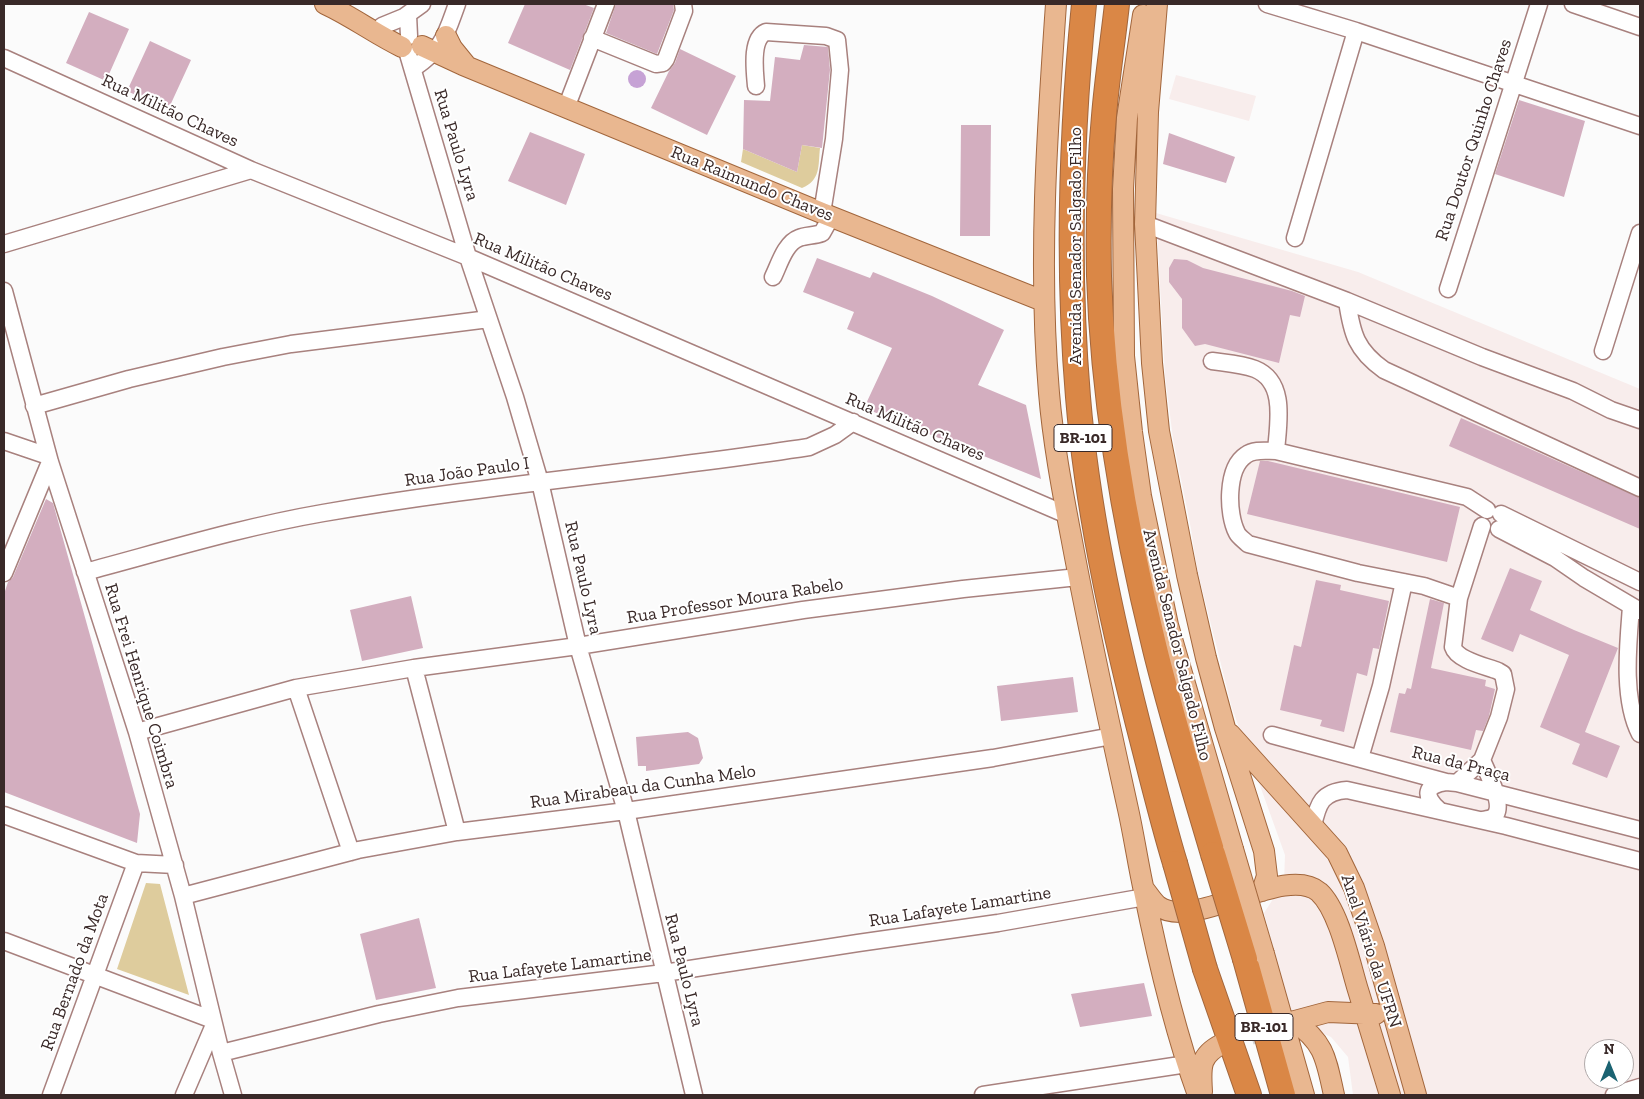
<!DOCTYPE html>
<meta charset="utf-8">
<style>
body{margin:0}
#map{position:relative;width:1644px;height:1099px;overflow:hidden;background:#fbfbfb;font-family:"Zilla Slab",serif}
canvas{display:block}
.frame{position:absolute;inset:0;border:5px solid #392928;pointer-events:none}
.north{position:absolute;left:1584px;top:1039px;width:50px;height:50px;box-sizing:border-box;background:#fff;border:1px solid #b0a9a9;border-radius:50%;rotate:0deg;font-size:14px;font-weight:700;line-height:20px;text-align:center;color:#392928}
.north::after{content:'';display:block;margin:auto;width:18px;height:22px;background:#1b6372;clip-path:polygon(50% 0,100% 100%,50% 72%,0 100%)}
</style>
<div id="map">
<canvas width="1644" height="1099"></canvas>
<div class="frame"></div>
<div class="north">N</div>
</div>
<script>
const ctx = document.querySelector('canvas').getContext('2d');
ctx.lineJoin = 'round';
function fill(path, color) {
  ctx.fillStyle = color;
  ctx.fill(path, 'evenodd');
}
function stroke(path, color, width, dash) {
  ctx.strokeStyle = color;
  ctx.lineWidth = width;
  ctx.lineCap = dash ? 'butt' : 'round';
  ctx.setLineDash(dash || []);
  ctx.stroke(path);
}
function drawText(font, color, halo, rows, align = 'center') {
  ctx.font = font + ' "Zilla Slab",serif';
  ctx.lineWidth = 4;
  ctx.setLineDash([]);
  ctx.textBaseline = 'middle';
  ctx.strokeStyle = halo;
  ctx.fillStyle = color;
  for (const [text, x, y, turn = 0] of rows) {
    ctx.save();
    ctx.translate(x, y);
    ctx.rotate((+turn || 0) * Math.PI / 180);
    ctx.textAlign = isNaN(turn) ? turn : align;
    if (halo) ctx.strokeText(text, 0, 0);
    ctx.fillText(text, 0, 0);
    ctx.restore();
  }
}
const built = new Path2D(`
 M1176 75 1256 96 1249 121 1169 99Z
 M1156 213 1358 272 1640 389V1095H1353L1348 1057 1331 1037 1294 1020 1264 913 1284 882 1285 855 1232 708 1197 569 1191 529 1173 439 1165 375ZM1594 1049H1624V1079H1594Z`);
const green = new Path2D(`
 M802 145 820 148C818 166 821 180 802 188L741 162 743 149 797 172Z
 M146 883 160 884 189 995 117 969Z`);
const water = new Path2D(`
 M628 79a9 9 0 1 1 18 0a9 9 0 1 1-18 0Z`);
const building = new Path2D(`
 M525 4H583L594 8 570 70 508 43Z
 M616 4H673L674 10 657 54 606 33Z
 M89 12 129 29 106 81 66 63Z
 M150 41 191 60 168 110 127 91Z
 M804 45 828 47 830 70 822 148 802 145 797 172 743 149 744 100 770 101 775 57 800 60Z
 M680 49 736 76 707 135 651 108 669 71 675 63Z
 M1519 100 1585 121 1564 197 1495 174Z
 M961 125H991L990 236H960Z
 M530 132 585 154 566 205 508 181Z
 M1169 133 1235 157 1226 183 1163 164Z
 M817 258 870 278 873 272 932 296 1004 330 978 385 1026 405 1041 479 864 408 892 348 847 329 854 312 803 292Z
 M1174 259 1187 260 1203 268 1292 291 1305 296 1300 317 1290 315 1279 363 1205 344 1195 346 1182 328V299L1169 282V268Z
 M1461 418 1640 498V529L1449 446Z
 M1260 461H1268L1460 507 1447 562 1247 514Z
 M46 499 53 503 140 814 137 843 4 792V594L8 582 13 577Z
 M1510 568 1542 581 1530 610 1574 630 1618 648 1585 732 1620 746 1607 778 1572 764 1580 744 1540 727 1569 655 1520 634 1513 652 1481 639Z
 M1316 580 1341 585 1340 590 1389 601 1379 649 1373 648 1367 676 1357 673 1344 732 1320 726 1322 720 1280 710 1294 645 1301 647Z
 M411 596 423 648 362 661 350 610Z
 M1430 599 1444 603 1431 668 1486 680 1485 686 1495 689 1489 716 1483 731 1476 730 1471 750 1390 732 1399 693 1405 694 1407 688 1411 689Z
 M1073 677 1078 712 1001 721 997 686Z
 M688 732 698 738 703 758 699 764 646 771V766H638L636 737Z
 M419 918 436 988 376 1000 360 934Z
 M1144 983 1152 1016 1080 1027 1071 994Z`);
const majorTunnel = new Path2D(`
 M1222 1044 1279 1026`);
const minor = new Path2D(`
 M1267 4 1356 31 1640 126
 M1573 4 1640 27
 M408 15 409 36
 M382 26 404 17 422 4
 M592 38 656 64 663 63 666 59 684 11 683 4
 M408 54 468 257 515 397 540 482 578 646 626 811 694 1095
 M4 58 251 170 468 257 1067 515
 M414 68C444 47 445 37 457 4
 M756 86C755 72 750 39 766 32L826 36 837 40 840 70 834 139 822 213
 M566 108 606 4
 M1145 224 1347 301 1482 357 1573 391 1611 410 1640 420
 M1295 238 1356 31
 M4 244 251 170
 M773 277C779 265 785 243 799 238 806 235 814 236 822 233L831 217
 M1448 289 1539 4
 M4 291 50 462 137 732 183 896 221 1053 233 1095
 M1347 301C1352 334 1356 350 1384 370L1640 488
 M1603 351 1640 233
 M1212 361C1226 363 1242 364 1255 369 1287 382 1278 424 1276 451
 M34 406 129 379 223 357 291 344 489 319
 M4 441 48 456
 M1501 514 1640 582
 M1499 529 1555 558 1584 578 1640 611
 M85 572C164 551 242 527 323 513 484 485 647 472 809 447L835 435 853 422
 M4 573 50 462
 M1459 598 1424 586 1358 573 1248 544C1244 540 1239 537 1237 533 1227 514 1226 468 1246 455 1254 449 1266 451 1276 451L1467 497 1487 510
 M1631 607C1628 645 1622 699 1640 734
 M414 668 457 832
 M296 688 351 852
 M137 732 296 688 414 668 578 646 803 610 963 589 1078 577
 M1272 735 1446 782 1457 783 1640 830
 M1360 758 1381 686 1404 582
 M1457 783 1482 760 1499 717 1506 689 1503 674 1498 671C1485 666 1457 660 1453 647L1459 598 1482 526
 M1439 810C1423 796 1425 785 1446 782
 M4 815 136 863 175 865
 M1482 820C1487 819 1493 819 1496 814 1503 802 1487 772 1482 760
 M1313 826C1318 803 1322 792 1347 790L1506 826 1640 861
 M183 896 358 850 457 832 626 811 993 758 1112 736
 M4 941 213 1020
 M221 1053 379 1014 458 998 664 973 858 943 998 923 1145 897
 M51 1095 136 863
 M184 1095 214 1025
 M983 1095 1187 1064
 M1614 1095 1640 1087`);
const major = new Path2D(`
 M325 4C353 17 375 34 402 47
 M1056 4C1047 133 1038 264 1049 393 1053 441 1062 489 1071 536 1088 628 1108 718 1128 809 1134 836 1138 864 1144 891 1158 960 1174 1029 1198 1095
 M1157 4 1148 112 1145 224 1152 363 1159 431 1187 575 1206 658 1225 728 1264 851 1267 876 1262 891
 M1143 15 1127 118 1123 189 1124 356 1132 432 1141 496 1168 625 1233 849
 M446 36 452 48 465 64
 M422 46 463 65 822 213 1043 301
 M1230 734 1337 853 1354 888 1374 946 1416 1095
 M1144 889C1148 894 1153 902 1158 906 1194 932 1285 863 1319 892 1339 910 1350 964 1358 990 1369 1025 1379 1060 1390 1095
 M1264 954 1304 1095
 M1294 1021C1325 1043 1326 1059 1334 1095
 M1291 1022 1328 1012 1376 1014
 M1202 1092C1201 1069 1198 1056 1222 1044`);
const highway = new Path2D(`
 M1084 4C1071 134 1067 266 1078 397 1087 507 1111 617 1138 724 1150 770 1161 817 1175 863
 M1117 4C1113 41 1107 78 1104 116 1099 169 1098 223 1099 276 1103 402 1125 528 1155 649 1172 718 1193 786 1213 854
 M1245 959 1283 1095
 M1205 969 1249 1095`);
const majorBridge = new Path2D(`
 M1233 849 1264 954`);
const highwayBridge = new Path2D(`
 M1213 854 1245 959
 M1175 863 1205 969`);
const shields = [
 [1083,438,58],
 [1264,1027,58]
];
const shieldNames = [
 ["BR-101",1083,438],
 ["BR-101",1264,1027]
];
const streetNames = [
 ["Rua Militão Chaves",170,111,25],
 ["Rua Doutor Quinho Chaves",1474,140,-72],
 ["Rua Paulo Lyra",456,145,73],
 ["Rua Raimundo Chaves",752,184,22],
 ["Avenida Senador Salgado Filho",1076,246,-90],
 ["Rua Militão Chaves",543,267,23],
 ["Rua Militão Chaves",915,427,23],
 ["Rua João Paulo I",467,472,-8],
 ["Rua Paulo Lyra",583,578,77],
 ["Rua Professor Moura Rabelo",735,601,-9],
 ["Avenida Senador Salgado Filho",1177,645,76],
 ["Rua Frei Henrique Coimbra",141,686,73],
 ["Rua da Praça",1461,764,14],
 ["Rua Mirabeau da Cunha Melo",643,787,-8],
 ["Rua Lafayete Lamartine",960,907,-9],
 ["Anel Viário da UFRN",1371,951,72],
 ["Rua Lafayete Lamartine",560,966,-7],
 ["Rua Paulo Lyra",684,970,76],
 ["Rua Bernado da Mota",75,972,-70]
];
fill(built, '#f8edec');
fill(green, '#decc9d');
fill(water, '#c6a2d5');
fill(building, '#d3aebf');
stroke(majorTunnel, '#d4d1d1', 20, [20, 10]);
stroke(minor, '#a8817e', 19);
stroke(major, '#a2663c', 22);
stroke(highway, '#a2663c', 26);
stroke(minor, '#fff', 16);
stroke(major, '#e9b790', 20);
stroke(highway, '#da8746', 24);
stroke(majorBridge, '#a2663c', 22, []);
stroke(highwayBridge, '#a2663c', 26, []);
stroke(majorBridge, '#e9b790', 20);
stroke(highwayBridge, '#da8746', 24);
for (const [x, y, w] of shields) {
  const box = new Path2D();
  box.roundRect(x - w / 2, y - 13.5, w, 27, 4);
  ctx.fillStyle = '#fff';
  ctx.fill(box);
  stroke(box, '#392928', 1);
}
drawText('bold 16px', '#392928', null, shieldNames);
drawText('18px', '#392928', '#fff', streetNames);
</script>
